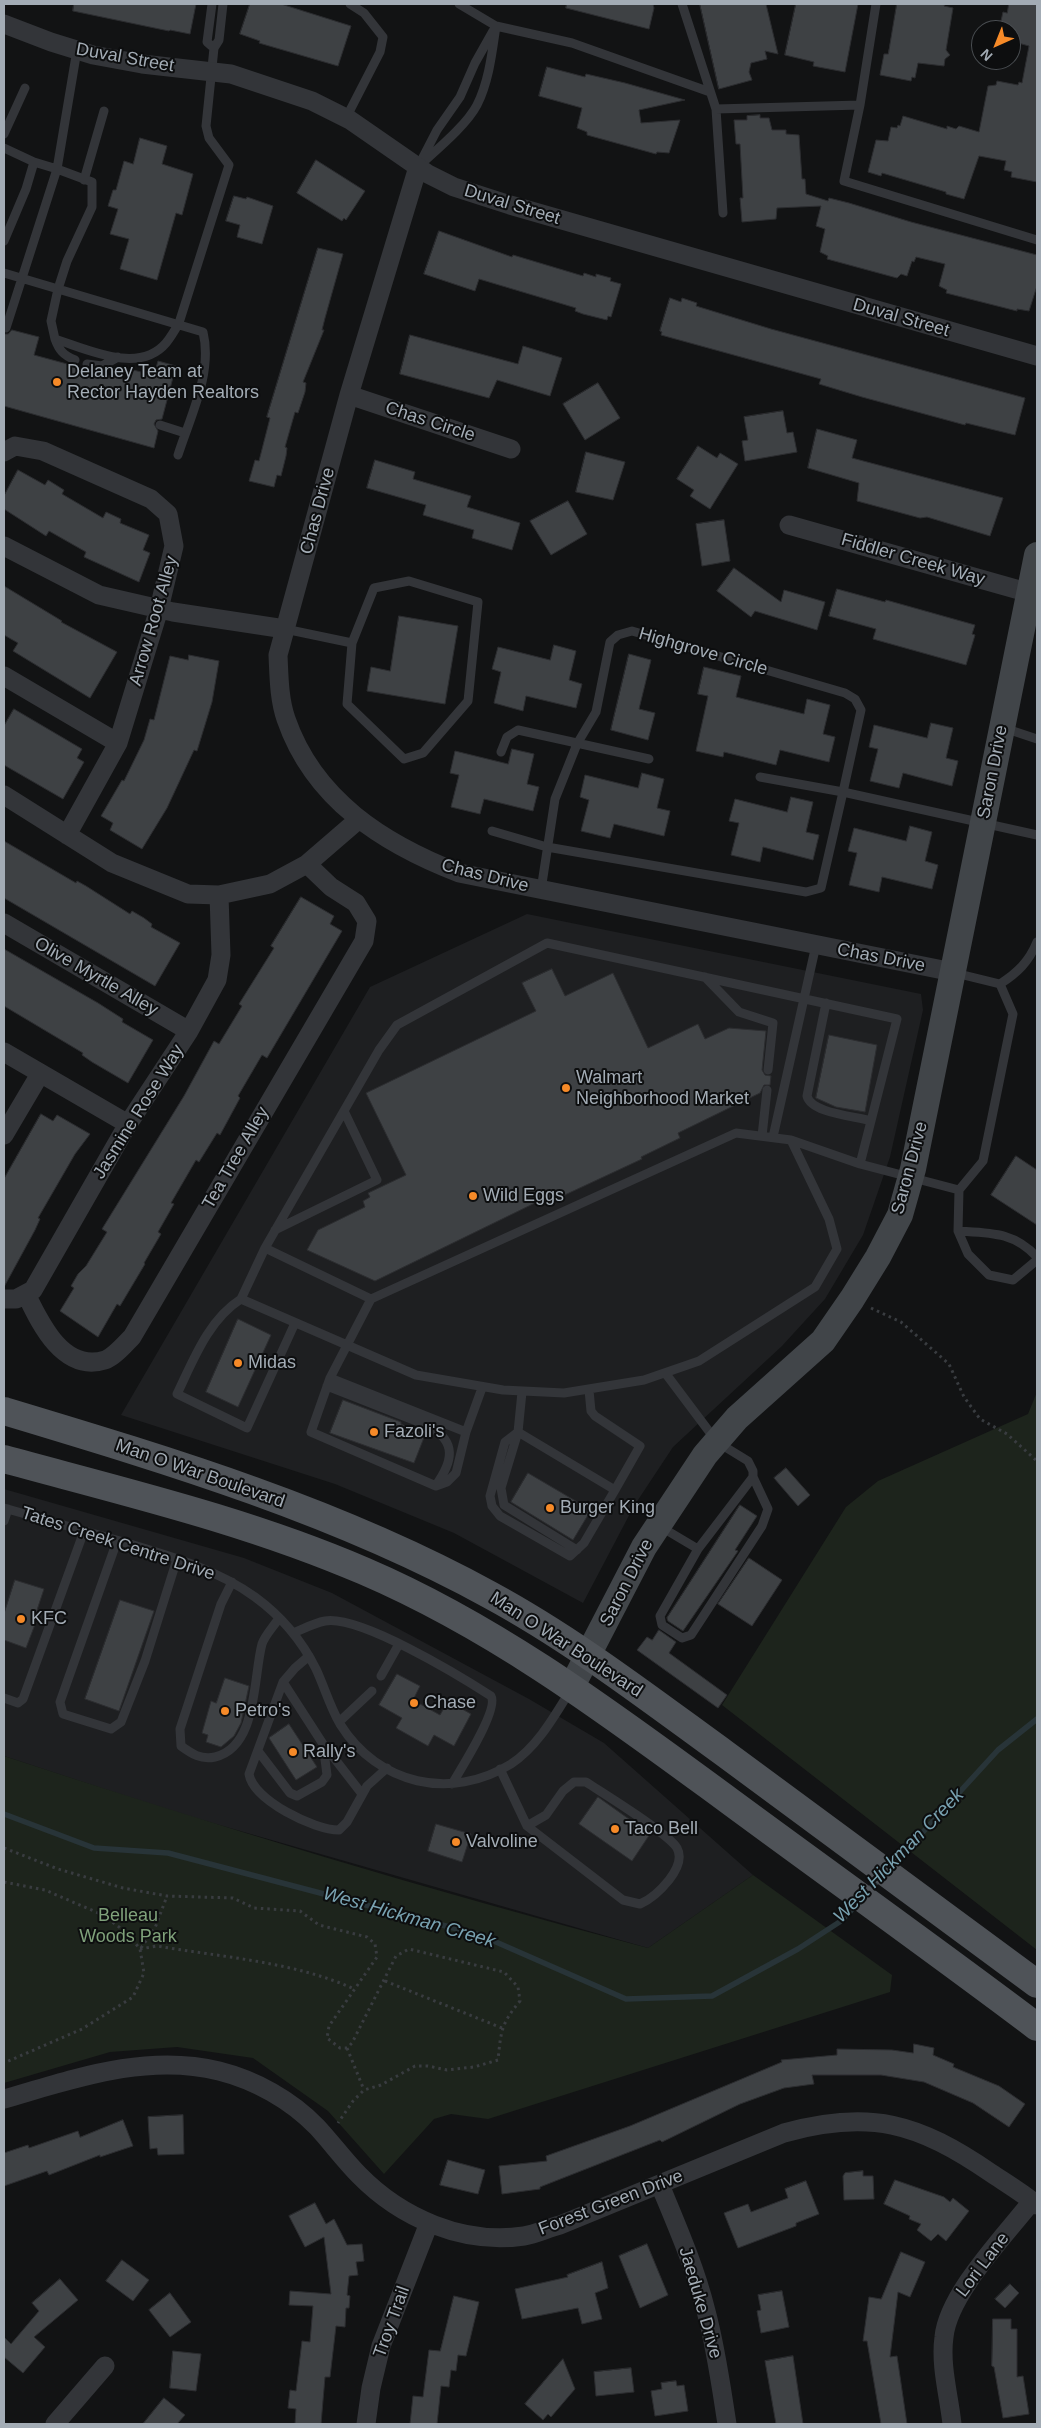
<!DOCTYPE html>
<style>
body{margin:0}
#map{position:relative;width:1041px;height:2428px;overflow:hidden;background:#121314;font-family:Helvetica,sans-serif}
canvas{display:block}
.frame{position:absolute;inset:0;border:5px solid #a3acb5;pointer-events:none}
.north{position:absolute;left:971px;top:20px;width:50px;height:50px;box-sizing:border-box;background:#0d0e0f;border:1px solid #494d51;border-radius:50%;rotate:224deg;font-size:14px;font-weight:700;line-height:20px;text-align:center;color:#a3acb5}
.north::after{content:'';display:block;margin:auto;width:18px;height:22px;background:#f68a28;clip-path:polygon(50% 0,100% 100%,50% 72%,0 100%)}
</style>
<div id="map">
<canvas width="1041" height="2428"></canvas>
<div class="frame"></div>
<div class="north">N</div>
</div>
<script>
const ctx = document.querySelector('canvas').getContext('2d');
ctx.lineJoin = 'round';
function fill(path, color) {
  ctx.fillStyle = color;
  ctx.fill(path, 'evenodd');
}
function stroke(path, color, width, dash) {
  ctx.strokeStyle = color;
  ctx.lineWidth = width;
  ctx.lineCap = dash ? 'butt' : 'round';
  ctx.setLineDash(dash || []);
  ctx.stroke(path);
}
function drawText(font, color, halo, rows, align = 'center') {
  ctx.font = font + ' Helvetica,sans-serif';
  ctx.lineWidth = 4;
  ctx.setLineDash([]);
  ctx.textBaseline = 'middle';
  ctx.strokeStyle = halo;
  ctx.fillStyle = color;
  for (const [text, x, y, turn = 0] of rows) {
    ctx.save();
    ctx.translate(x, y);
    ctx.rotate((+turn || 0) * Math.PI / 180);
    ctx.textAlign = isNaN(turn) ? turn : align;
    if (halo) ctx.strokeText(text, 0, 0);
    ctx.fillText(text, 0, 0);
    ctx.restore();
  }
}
const built = new Path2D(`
 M527 914 921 994 923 1010 890 1157 863 1235 825 1299 782 1346 673 1447 634 1506 583 1603 454 1533 335 1484 121 1415 370 987Z
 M4 1489 244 1558 332 1593 529 1699 604 1743 753 1875 648 1948 174 1812 4 1756Z`);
const green = new Path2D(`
 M1037 1392V1950L722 1705 846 1507 878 1481 1028 1414Z
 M4 1756C217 1826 431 1891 648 1948L753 1875 892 1975 890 1992 488 2119 451 2114 434 2119 384 2174 328 2111 253 2058 177 2047 110 2052 4 2083Z`);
const stream = new Path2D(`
 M4 1814 94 1848 168 1853 480 1935 626 1999 712 1996 798 1949 841 1921 858 1903
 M891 1867 998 1750 1037 1719
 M867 1892 881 1877`);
const building = new Path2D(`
 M74 4H196L190 34 170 30 169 31 73 11Z
 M250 4H281L351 26 338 66 259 43 260 41 240 34Z
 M567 4H653L654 8 649 29 566 8Z
 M700 4H766L778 54 765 51 767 59 751 63 749 72 752 80 719 89Z
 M796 4H858L845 72 813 66 814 62 785 55Z
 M897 4H945L944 6 953 8 946 50 950 55 945 59 944 66 918 63 915 78 912 77 911 81 880 75 884 54H888Z
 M1009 4H1037V182L1011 177 1012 172 1004 170 1006 161 979 156 964 199 946 194V192L882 173 881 176 868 172 876 140 888 141 891 127 897 128 898 125 900 126 903 116 947 129V126L956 129 959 126 979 132 988 86 996 85 997 81 1018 85 1019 82 1022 83 1029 46 1011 41V30H999L1003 12 1007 13Z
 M547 67 585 77 586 74 625 83 685 100 639 110 641 123 680 120 669 153 657 152 656 154 587 135V132L577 128 582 108 539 96Z
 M760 115V118H769L772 130H786V134L799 135 802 179H805L806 194 828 201 829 198 849 203 911 222 1037 255V286L1029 311 1017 309V311L946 293 947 290 939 286 945 264 916 257 914 262 912 261 907 276 901 274 897 278 827 259 828 256 820 252 825 229 816 226 821 206 777 208 776 219 742 222 740 198H743L740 144H736L734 120H747V116Z
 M140 138 167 146 162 164 193 174 182 215 176 213 157 280 120 269 129 239 110 234 118 209 108 206 113 190H116L124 161 133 164Z
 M316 160 365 191 346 220 344 218 342 221 297 193Z
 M234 196 246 199 247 197 273 206 262 244 237 237 240 225 226 221Z
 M439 231 512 257 513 255 583 276 584 273 596 277V274L611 278 610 281 621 284 611 317 608 316 607 320 583 314 575 311 576 308 479 279 475 291 424 274Z
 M318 248 343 254 325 318 322 330H324L303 382 306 383 305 392 298 413 295 412 285 447 287 448 286 456 281 476 277 475 274 487 249 481 255 460 259 461 270 418 267 417Z
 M670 298 681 302 682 298 697 303 696 306 771 329 1025 398 1015 435 966 423 965 425 862 397 819 384 821 379 661 335 662 332 660 331Z
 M12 330 39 337 34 355 130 381 133 370 154 375 158 361 176 366 162 419 156 420 154 424 158 431 154 448 4 406V334H8Z
 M410 335 518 364 523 346 562 358 550 396 497 380 489 398 400 374Z
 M598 383 620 418 585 440 563 404Z
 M783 411 787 433 793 432 797 452 745 461 742 441 748 440 744 417Z
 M817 429 857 440 852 458 1003 498 990 536 927 517 920 518 857 501 859 483 808 468Z
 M698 446 717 458 720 453 738 464 710 509 690 496 694 490 677 479Z
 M586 452 625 462 613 500 576 492Z
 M375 460 415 472 413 479 471 496 467 507 520 523 512 550 472 538 474 530 423 515 426 505 367 488Z
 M18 470 45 485 48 480 64 490 62 494 103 518 106 512 121 519 120 523 149 535 143 550 150 553 139 582 84 557 86 552 49 531 46 536 4 509V496Z
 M568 501 587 534 551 555 530 521Z
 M724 520 730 561 702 566 696 524Z
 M734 568 781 602 784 590 825 602 817 630 755 611 751 617 717 591Z
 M4 586 62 621 61 622 117 652 90 698 13 651 18 643 4 635Z
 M837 589 885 602 886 600 975 625 972 634 975 635 966 665 873 639 876 629 829 616Z
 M399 616 458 626 445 704 367 691 371 667 390 671Z
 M554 645 576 651 569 680 582 684 576 708 526 696 523 711 494 703 501 672 492 669 498 647 550 660Z
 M629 654 651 660 639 709 655 713 648 740 611 730Z
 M189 655 219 661 212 702 197 751 194 750 167 808 142 849 110 830 113 823 101 816 122 780 124 781 144 740 150 719 154 720 170 656 188 660Z
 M704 667 741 676 736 697 804 714 807 699 830 705 823 734 835 737 829 762 780 750 776 765 724 752 723 757 696 751 708 696 698 694Z
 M14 709 82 749 77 758 84 762 63 799 4 765V726Z
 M931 723 953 728 946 758 958 761 952 786 903 773 899 788 870 781 878 749 869 747 874 725 927 738Z
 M512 749 534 754 527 784 539 787 533 811 484 799 480 814 451 807 459 775 450 773 455 751 508 764Z
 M642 773 664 779 657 808 670 811 664 836 614 824 610 838 581 831 589 800 580 797 585 775 638 788Z
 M791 797 813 802 806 832 819 835 813 860 763 847 760 862 731 855 739 823 729 821 735 799 787 812Z
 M910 826 932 832 925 861 938 865 932 889 882 877 879 892 849 885 857 853 848 851 854 828 906 841Z
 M4 841 76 883 77 881 86 886 130 914 132 911 144 918 152 924 151 927 180 943 155 986 4 898Z
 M301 897 334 916 330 924 342 931 267 1058 262 1055 238 1096 240 1098 220 1135 217 1133 199 1162 196 1160 171 1203 174 1204 158 1232 161 1234 144 1263 145 1264 120 1306 117 1304 98 1337 60 1311 74 1288 71 1286 78 1274 86 1266 107 1232 102 1229 184 1096 214 1041 219 1044 242 1006 239 1004 274 948 271 946Z
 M4 949 98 1003 123 1019 122 1022 153 1040 128 1083 92 1062 82 1055 83 1053 4 1006Z
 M552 969 565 996 613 973 648 1048 698 1024 705 1039 729 1028 766 1031 762 1070 765 1075 771 1076 770 1085H764L760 1093 678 1133 680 1138 641 1157 642 1159 539 1207 537 1202 375 1281 307 1250 318 1230 365 1207 363 1201 370 1197 368 1193 406 1175 366 1093 536 1011 522 983Z
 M829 1035 877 1045 865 1112 836 1107 816 1098Z
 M41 1114 53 1121 57 1115 90 1134 75 1154 38 1218 40 1219 35 1230 4 1287V1179Z
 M1016 1156 1037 1170V1225L991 1195Z
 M238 1319 271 1335 238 1407 206 1392Z
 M343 1400 401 1422V1424L425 1435 414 1463 330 1433Z
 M786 1468 810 1495 798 1506 774 1478Z
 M528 1473 591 1510 573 1540 511 1502Z
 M740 1505 757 1516 735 1550 738 1551 683 1631 668 1621 667 1618Z
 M749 1558 782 1580 752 1626 718 1604Z
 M15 1580 44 1589 36 1613 39 1614 26 1648 4 1640V1614Z
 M120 1600 154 1611 119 1711 85 1699Z
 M659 1630 676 1642 669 1653 727 1695 718 1708 637 1650 647 1637 652 1640Z
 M397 1674 420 1686 413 1700 440 1715 448 1701 471 1714 454 1746 434 1735 428 1746 396 1728 402 1718 379 1705Z
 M225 1678 249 1686 241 1723 234 1736 221 1747 206 1742 208 1735 202 1733 211 1701 216 1703Z
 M289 1724 317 1767 296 1780 269 1738Z
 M598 1797 650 1834 632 1861 579 1824Z
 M436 1824 471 1834 462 1862 428 1851Z
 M914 2044 934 2048 933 2055 954 2064 953 2067 999 2086 1025 2104 1009 2127 973 2103 924 2082 881 2075H812L814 2084 784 2088 740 2104 662 2142 660 2140 540 2187V2189L502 2194 499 2166 547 2161 546 2156 630 2126 782 2062 781 2060 837 2055V2049L892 2050 913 2053Z
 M183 2115 184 2154 158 2155 157 2148 150 2149 148 2117Z
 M123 2120 133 2146 100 2157V2155L49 2175 47 2171 4 2186V2153L28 2145 29 2148 78 2131 80 2137Z
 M448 2160 485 2170 478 2194 440 2185Z
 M863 2171V2176H873L874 2199 844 2200 843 2176 845 2173Z
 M895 2180 944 2197 950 2202 953 2198 969 2211 946 2241 938 2234 931 2241 917 2230 921 2224 909 2219 910 2216 884 2204Z
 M806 2181 819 2214 796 2223V2226L738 2248 724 2213 748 2204 751 2212 788 2198 785 2189Z
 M315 2203 326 2224 334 2219 347 2245 362 2244 364 2261 356 2262 358 2275 349 2276 347 2295 350 2296 349 2308H346L345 2327 336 2326 330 2377H325L321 2424H295L296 2409 288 2408 290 2390 296 2391 302 2341 310 2342 313 2306 289 2305 290 2291 331 2294 324 2237 305 2247 289 2216Z
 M647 2244 668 2295 640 2308 619 2256Z
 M901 2252 925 2262 910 2297 898 2292 890 2357 897 2356 907 2424H881L867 2341H863L869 2297 881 2299Z
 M122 2260 149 2280 133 2301 106 2281Z
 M602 2262 608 2288 595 2293 602 2319 582 2324 578 2308 522 2319 515 2289 568 2277 567 2275Z
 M60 2279 78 2300 34 2337 45 2347 23 2373 4 2357V2337L11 2344 39 2311 32 2303Z
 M1010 2284 1019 2293 1005 2308 995 2299Z
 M782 2291 789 2327 761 2333 757 2311 761 2310 758 2295Z
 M170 2293 191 2322 170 2337 149 2310Z
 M454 2296 479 2302 466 2356 458 2355 456 2371 451 2370 449 2387 441 2386 437 2424H410L413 2396 423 2397 429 2350 440 2351Z
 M993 2319H1011V2329H1017V2377L1023 2376 1029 2414 1003 2418 994 2367 992 2366Z
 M173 2351 201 2354 196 2391 170 2388Z
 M793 2356 803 2424H776L765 2361Z
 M563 2359 575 2389 551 2417 548 2414 543 2420 525 2404Z
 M631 2368 634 2392 596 2396 594 2372Z
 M676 2381 677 2386 684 2385 688 2411 655 2416 651 2391 662 2389 661 2383Z
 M164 2398 185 2415 177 2424H143Z`);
const path = new Path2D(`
 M871 1308 901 1322 949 1364 964 1397 980 1419 1007 1434 1037 1461
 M4 1848 58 1869 123 1888 167 1896 233 1898 254 1908 300 1911 319 1925 367 1937 375 1944 377 1957 329 2026 327 2038 340 2048H347L352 2043 396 1956 409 1949 504 1972 518 1987 520 2001C501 2024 501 2031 498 2060L474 2067 447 2070 428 2066H415L381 2085 364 2090 353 2101 338 2123
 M4 1882 45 1890 103 1915 127 1933 140 1949 144 1973 133 1997 82 2029 4 2063
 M141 1948 155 1928 167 1896
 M140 1949 157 1946C221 1957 296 1962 354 1989
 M385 1981 502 2028
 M347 2048 364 2090`);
const lane = new Path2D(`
 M212 4 207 42 214 48
 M459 4 496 26 572 43 710 92
 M682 4 716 109 723 213
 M876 4 860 105 844 181 1037 240
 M716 109 860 105
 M345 120 380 52 383 37 364 13 350 4
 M4 134 25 88
 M4 148 34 162 57 169 77 50
 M421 161 437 130 460 97 475 63 493 31
 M418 167C435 151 466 126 477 105 489 81 492 53 496 26
 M84 180 104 111
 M4 241 26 189 34 162
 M4 273 58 289 51 321 55 339C87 349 139 375 166 343 171 337 175 330 179 323L229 165 209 138 206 126 214 48 219 40 223 4
 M6 328 57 169 92 182V207L67 261 58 289 203 332C213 373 190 417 178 455
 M55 339C59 350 63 355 75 360
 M87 364 102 366 118 357
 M160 425 185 433
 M285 629 352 643 374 588 409 581 478 602 468 701 423 753 404 759 347 704 352 643
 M1004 728 1037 739
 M501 752 507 737 518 730 649 759
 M492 831 547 847 806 892 821 888 843 792 760 777
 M541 890 555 799 577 744 596 712 610 642 618 635 632 631 845 693 855 699 861 710 843 792 1037 835
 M955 973 1000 984 1013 1014 983 1161 959 1190 958 1231 968 1254 989 1275 1013 1280 1037 1260
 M705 977 739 1012 773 1023 768 1070
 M1000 984C1017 973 1029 962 1037 942
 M826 1003 807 1096C811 1113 854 1116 871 1121
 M762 1136 767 1090
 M773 1137 816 945
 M275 1230 377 1180 344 1111
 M958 1231C991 1233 1014 1232 1037 1257
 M265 1248 371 1299 736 1133 791 1140 860 1164 959 1190
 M241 1299 265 1248 379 1050 397 1025 547 943 897 1019 860 1164
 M371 1299 330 1378 311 1432 436 1486 447 1482 456 1473 466 1432 482 1388
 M295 1323 247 1428 177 1394C193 1361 208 1320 241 1299L416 1375 503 1390 564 1393 644 1380 699 1361 815 1287 837 1249 829 1219 791 1140
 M330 1378 466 1432
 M327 1386 429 1426C457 1442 453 1461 436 1485
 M522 1392 518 1432 615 1490 640 1446 595 1416 591 1411 589 1390
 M518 1432 505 1442 490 1496 492 1506 500 1516 570 1556 584 1543 615 1490
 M518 1432 501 1488 504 1505 577 1550
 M4 1508C42 1519 81 1530 120 1541 167 1555 215 1568 255 1597 281 1616 302 1641 316 1669 324 1686 330 1707 340 1724 378 1785 451 1801 511 1764 537 1747 554 1717 570 1691
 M4 1521 8 1509
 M661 1527 698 1549 753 1477V1471L748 1461 717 1442 666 1374
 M117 1541 60 1702 63 1714 111 1729 121 1722 145 1661 177 1559
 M698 1549 660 1616 662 1625 682 1638 691 1635 762 1526 768 1509 753 1477
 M232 1582 221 1604 180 1729 181 1746C192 1754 201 1760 215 1757 258 1747 253 1677 262 1644 265 1635 274 1626 279 1618
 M293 1633C303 1629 314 1623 325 1621 360 1615 460 1676 491 1696 499 1709 461 1769 452 1784
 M309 1656 295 1668 283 1682 249 1774C253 1800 314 1830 339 1830L347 1822 367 1786 387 1768
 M381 1676 399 1644
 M4 1698 18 1703 23 1699 84 1531
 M339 1722 372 1691
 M324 1745 362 1794
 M258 1751 290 1793 297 1796 322 1782 327 1775 323 1744 283 1682
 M500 1769 527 1826 623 1900 640 1904C652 1899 661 1890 669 1880 676 1871 683 1859 677 1848 668 1833 604 1794 586 1782H574L563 1791 546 1815 527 1826`);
const street = new Path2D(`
 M4 24 51 42 93 55 142 64 231 74 312 101 350 120 428 174 454 187 510 205 1037 356
 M418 167 349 395 278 655C279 676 279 699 286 719 314 800 384 844 459 873L953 972
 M349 395 511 449
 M4 452 15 446 43 451 151 499 168 514 174 546 159 609 118 743 67 835
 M789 525 1037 595
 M4 546 99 595 173 612 285 629
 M4 676 118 743
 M4 795 112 863 188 894 219 895 270 884 307 864 358 820
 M4 923 189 1031
 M4 1052 128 1124
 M4 1135 40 1074
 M26 1294C40 1323 63 1373 105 1360 114 1357 125 1344 132 1337L364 941 367 921 356 903 331 887 307 864
 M4 1299H16L33 1290 128 1124 189 1031 217 980 221 955 219 895
 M4 2099C74 2079 146 2053 219 2071 255 2080 291 2100 317 2127 331 2142 344 2160 359 2175 401 2218 463 2245 524 2236 536 2234 548 2228 560 2225L784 2133C870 2109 918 2123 991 2173 1006 2183 1023 2193 1037 2205
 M660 2185C677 2226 695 2267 706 2311 716 2348 721 2386 727 2424
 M55 2424 105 2366
 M366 2424 371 2388 381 2346 429 2223
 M952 2424C949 2396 940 2365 944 2337 948 2294 1005 2236 1032 2201`);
const secondary = new Path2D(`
 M572 1686 644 1547 705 1455 737 1418 823 1341 852 1299 878 1257 900 1215 913 1169 1037 555`);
const primary = new Path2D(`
 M4 1411C170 1461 337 1511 490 1595 573 1640 648 1698 724 1753 828 1830 933 1907 1037 1984
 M4 1459C125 1492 248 1521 364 1571 497 1628 612 1715 728 1800 831 1876 935 1950 1037 2027`);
const markers = [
 [57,382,5,"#f68a28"],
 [566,1088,5,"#f68a28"],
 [473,1196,5,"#f68a28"],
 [238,1363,5,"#f68a28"],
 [374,1432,5,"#f68a28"],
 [550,1508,5,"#f68a28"],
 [21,1619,5,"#f68a28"],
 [414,1703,5,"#f68a28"],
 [225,1711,5,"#f68a28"],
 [293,1752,5,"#f68a28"],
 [615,1829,5,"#f68a28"],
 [456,1842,5,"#f68a28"]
];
const streetNames = [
 ["Duval Street",125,58,10],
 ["Duval Street",512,205,17],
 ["Duval Street",901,318,16],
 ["Chas Circle",430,422,18],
 ["Chas Drive",318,511,-75],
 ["Fiddler Creek Way",913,560,16],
 ["Arrow Root Alley",154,621,-74],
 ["Highgrove Circle",703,652,16],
 ["Saron Drive",993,772,-79],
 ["Chas Drive",485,876,14],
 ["Chas Drive",881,958,11],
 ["Olive Myrtle Alley",96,977,30],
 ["Jasmine Rose Way",139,1112,-58],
 ["Tea Tree Alley",236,1158,-60],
 ["Saron Drive",910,1168,-75],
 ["Man O War Boulevard",200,1474,19],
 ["Tates Creek Centre Drive",118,1544,18],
 ["Saron Drive",627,1583,-63],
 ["Man O War Boulevard",566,1645,33],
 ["Forest Green Drive",611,2203,-21],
 ["Lori Lane",983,2265,-53],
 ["Jaeduke Drive",700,2303,74],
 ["Troy Trail",392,2322,-70]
];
const poiNames = [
 ["Delaney Team at",67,372],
 ["Rector Hayden Realtors",67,393],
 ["Walmart",576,1078],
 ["Neighborhood Market",576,1099],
 ["Wild Eggs",483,1196],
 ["Midas",248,1363],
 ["Fazoli's",384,1432],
 ["Burger King",560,1508],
 ["KFC",31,1619],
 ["Chase",424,1703],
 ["Petro's",235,1711],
 ["Rally's",303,1752],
 ["Taco Bell",625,1829],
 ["Valvoline",466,1842]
];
const parkNames = [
 ["Belleau",128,1916],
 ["Woods Park",128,1937]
];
const waterNames = [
 ["West Hickman Creek",899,1856,-46],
 ["West Hickman Creek",409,1918,16]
];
fill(built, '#1e1f21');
fill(green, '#1d241c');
stroke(stream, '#283438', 5.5);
fill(building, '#3e4144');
stroke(building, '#2c2d30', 1);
stroke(path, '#393c40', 3, [2.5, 4]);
stroke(lane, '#333539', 9);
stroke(street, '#333539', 19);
stroke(secondary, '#414549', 26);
stroke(primary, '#4f5358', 28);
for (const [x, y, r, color] of markers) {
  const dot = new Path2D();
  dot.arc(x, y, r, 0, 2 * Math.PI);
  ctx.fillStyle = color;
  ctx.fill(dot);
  stroke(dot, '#0d0e0f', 2);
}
drawText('18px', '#a3acb5', '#0d0e0f', streetNames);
drawText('18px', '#a3acb5', '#0d0e0f', poiNames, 'left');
drawText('18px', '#7fa17a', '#0d0e0f', parkNames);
drawText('italic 19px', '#79a2b1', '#0d0e0f', waterNames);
</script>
